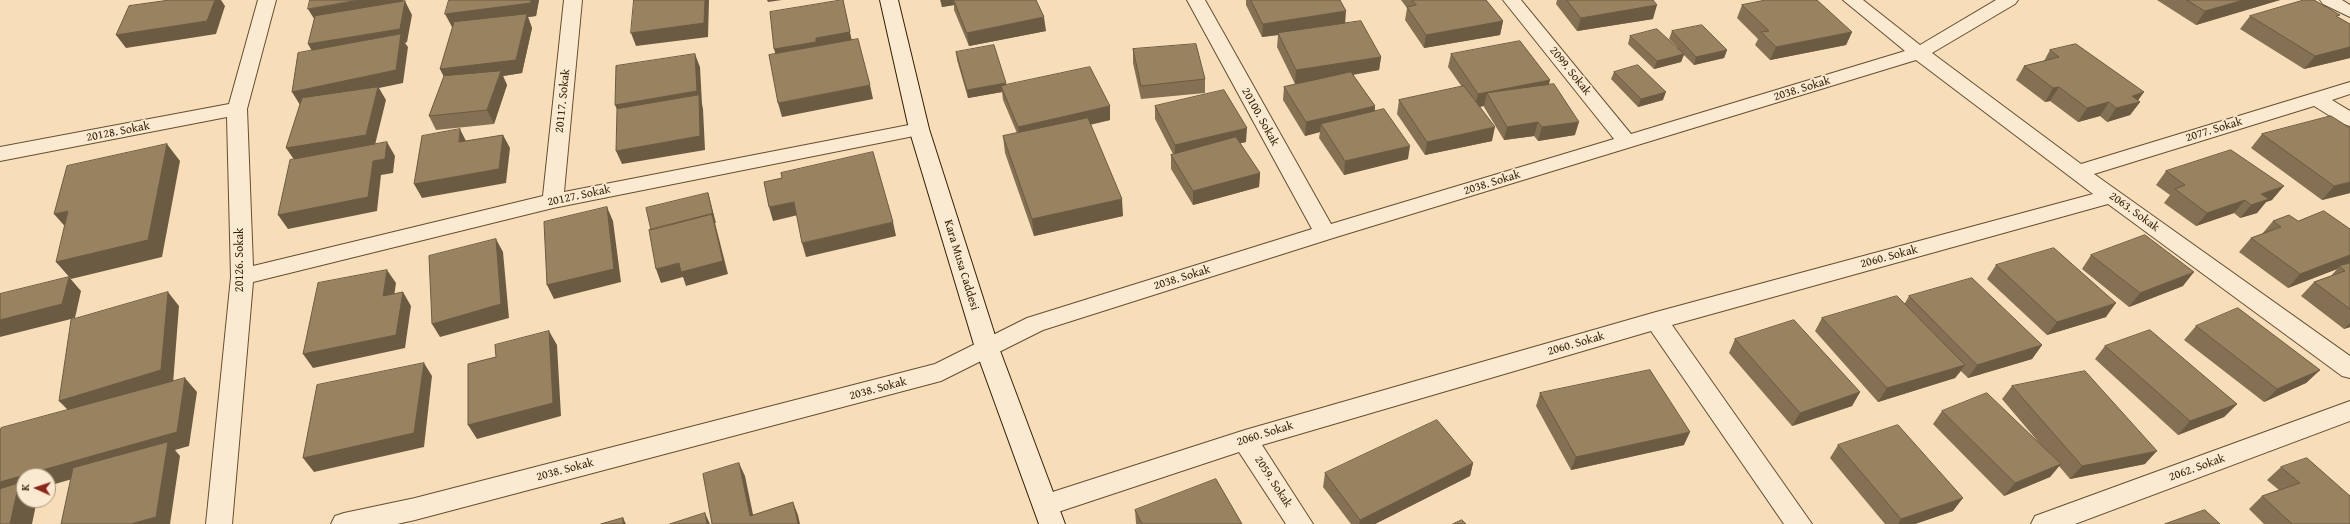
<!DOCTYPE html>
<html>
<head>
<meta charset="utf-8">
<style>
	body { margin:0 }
	#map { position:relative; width:2350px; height:524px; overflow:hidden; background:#f7deb9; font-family:"Gentium Book Plus",serif }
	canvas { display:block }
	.north { position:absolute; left:16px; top:468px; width:40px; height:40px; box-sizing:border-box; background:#faead2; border:1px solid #ab987e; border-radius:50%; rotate:273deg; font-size:11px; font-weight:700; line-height:16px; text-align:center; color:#341e00 }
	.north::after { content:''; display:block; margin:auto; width:14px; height:18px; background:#8f2418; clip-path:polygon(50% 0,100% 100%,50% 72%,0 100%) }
</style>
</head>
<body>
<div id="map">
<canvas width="2350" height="524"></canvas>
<div class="north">K</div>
</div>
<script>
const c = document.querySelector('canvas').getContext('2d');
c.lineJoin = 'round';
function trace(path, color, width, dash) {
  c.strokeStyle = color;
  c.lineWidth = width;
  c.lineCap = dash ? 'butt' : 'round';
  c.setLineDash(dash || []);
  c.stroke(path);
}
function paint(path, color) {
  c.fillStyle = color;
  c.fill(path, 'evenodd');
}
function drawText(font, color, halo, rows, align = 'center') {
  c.font = font + ' "Gentium Book Plus",serif';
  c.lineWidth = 3.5;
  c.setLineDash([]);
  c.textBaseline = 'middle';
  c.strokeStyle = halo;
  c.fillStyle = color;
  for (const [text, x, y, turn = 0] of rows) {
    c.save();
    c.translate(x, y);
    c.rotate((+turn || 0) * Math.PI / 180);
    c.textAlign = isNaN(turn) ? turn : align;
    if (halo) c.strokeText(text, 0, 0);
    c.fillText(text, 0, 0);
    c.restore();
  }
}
const street = new Path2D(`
	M258 0H276L247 109 253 266 543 196 564 0H582L564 192 919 123 926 124 929 129 926 134 919 135 553 208 253 282 232 524H206L231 277 227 117 0 161V147L229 104Z
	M1187 0H1205L1331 224 1614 139 1503 0H1521L1631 134 1905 51 1843 0H1863L1920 45 1996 0H2018L2015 4 1932 53 2081 164 2350 82V94L2332 100 2350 111V126L2343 124 2314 106 2094 174 2350 356V378L2342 376 2108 204 1672 325 1812 524H1784L1651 331 1262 445 1313 524H1286L1239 452 1046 516 1037 513 1033 505 1037 497 1245 430 1656 312 2093 194 1916 60 1333 238 1043 330 941 381 415 520 397 524H331L335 516 344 513 415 498 935 364 1027 318 1312 229Z
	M2320 0H2342L2350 5V17L2323 4Z
	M2350 401V421L2075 524H2031L2035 516Z`);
const secondary = new Path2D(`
	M880 0H898L929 129 999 348 1065 524H1039L975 348 909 129Z`);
trace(street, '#654e2e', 2);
trace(secondary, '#341e00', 2);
paint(street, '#faead2');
paint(secondary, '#faead2');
paint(new Path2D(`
	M449 0H539L536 16 528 17 532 28 522 73 503 76 507 85 494 124 436 130 429 116 444 76 440 69 453 27H452Z
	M940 0H1036L1046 31 969 46 954 10V5L942 7Z
	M1246 0H1340L1345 23 1381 57 1379 70 1353 75 1375 106V111L1408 159 1344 175 1319 138 1320 132 1305 136 1283 100 1284 87 1306 82 1295 84 1277 47 1278 35 1262 37 1246 5Z
	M1401 0H1486L1503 21 1500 35 1424 48 1405 20 1407 8Z
	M1557 0H1653V19L1577 31 1556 4Z
	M2157 0H2280L2196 25Z
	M1742 5 1852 32 1846 45 1770 60 1755 45 1758 39 1737 18Z
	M2250 16 2350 24V58L2304 69 2240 29Z
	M1672 31 1727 50 1724 58 1694 65 1684 55 1681 62 1654 69 1628 44 1630 36 1678 48 1669 39Z
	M1133 49 1205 79V93L1141 99 1133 63Z
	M2050 50 2140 102 2130 115 2107 122 2100 116 2078 122 2050 101 2045 102 2016 80 2024 66 2044 61Z
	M956 52 1006 83V85L1110 106V120L1090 125 1123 216 1034 236 1005 153 1003 136 1017 133 1003 100 1002 92 968 98 957 60Z
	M1451 54 1549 84 1575 135 1538 141 1534 136 1504 140 1484 107V106L1480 107 1492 141 1425 155 1397 114 1399 100 1462 87 1448 67Z
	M1614 72 1663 100 1638 107 1611 79Z
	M1155 106 1246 142 1240 143 1260 173 1259 187 1193 205 1171 169V155L1173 154 1155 119Z
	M2262 134 2350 193 2322 200 2251 148Z
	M2166 171 2272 200 2266 202 2257 213 2240 218 2234 213 2196 226 2164 203 2170 195 2156 185Z
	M2273 221H2298L2350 229V327L2344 329 2301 296 2314 282 2331 276 2337 269 2288 288 2239 252 2251 238 2262 234Z
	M2091 255 2183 286 2129 307 2082 269Z
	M1996 265 2106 317 2047 335 1987 279Z
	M1909 296 2042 345 2032 359 1968 378 1961 371 1955 378 1878 402 1815 331 1822 318 1905 303Z
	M2196 326 2320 370 2306 383 2264 402 2184 340Z
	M1735 339 1860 392 1852 406 1792 426 1729 353Z
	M2105 346 2237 404 2224 417 2178 435 2095 359Z
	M2012 386 2145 464 2070 479 2059 466 2050 477 2004 496 1933 424 1942 411 2041 445 2002 399Z
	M1540 393 1684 445 1571 470 1536 406Z
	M1838 445 1953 511 1915 524H1885L1830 458Z
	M1473 463 1470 476 1375 524H1351L1323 487 1325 473Z
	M2281 467 2350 524H2264L2249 509 2262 496 2279 490 2267 480Z
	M1135 510 1242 524H1136V523Z`), '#847053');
paint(new Path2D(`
	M215 0H221L225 6 216 34 126 48 116 35Z
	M359 0H403V7L316 22 308 9Z
	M531 0H539L536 16 528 17 532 28 522 73 503 76 507 85 494 124 487 110 447 83 440 69 526 18 452 27 445 14Z
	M705 0H709L708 37 636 46 631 33Z
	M767 0H782L768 2Z
	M843 0 853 46 778 63 774 49 816 38Z
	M941 0H953L954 5 942 7Z
	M2244 0H2280L2196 25 2205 11Z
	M405 1 412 15 407 42 405 43 408 47 403 83 379 88 386 100 374 149 295 161 286 148 300 105 292 92 316 58 308 44Z
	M1657 5 1653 19 1577 31 1581 18Z
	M1346 11 1345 25 1278 33V35L1262 37 1263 24Z
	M1044 17 1046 31 969 46 967 33Z
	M1503 21 1500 35 1424 48 1426 35Z
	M1852 32 1846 45 1770 60 1776 47Z
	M2350 47V58L2304 69 2315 56Z
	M1727 50 1724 58 1694 65 1696 57Z
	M695 54 700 67 702 104 703 109 705 150 622 164 616 151 621 119 615 105Z
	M1684 54 1681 62 1654 69 1657 61Z
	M1381 57 1379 70 1295 84 1296 70Z
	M1550 80 1547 94 1487 93 1484 106 1475 107 1478 94Z
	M1006 83 1007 91 1001 86 1002 92 968 98 967 90Z
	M870 85 873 99 782 117 778 103Z
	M2059 87 2050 101 2045 102 2053 88Z
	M1666 92 1663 100 1638 107 1641 99Z
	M2144 92 2137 102H2140L2130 115 2107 122 2116 108 2132 96Z
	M2109 102 2100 116 2078 122 2087 108Z
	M1110 106V120L1020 140 1018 127Z
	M1375 106 1373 120 1321 124 1320 132 1305 136 1306 122Z
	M1538 122 1534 136 1504 140 1507 127Z
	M1579 122 1575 135 1538 141 1542 127Z
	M1495 127 1492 141 1425 155 1427 142Z
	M1247 128 1246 142 1175 159V145Z
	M460 129 467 143 459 142Z
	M503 135 510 148 506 183 422 198 414 184Z
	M387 142 395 156 393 173 381 175 377 211 288 229 278 215 373 161Z
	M167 144 180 161 162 257 71 279 56 262Z
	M1410 146 1408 159 1344 175 1345 161Z
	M1260 173 1259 187 1193 205V191Z
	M2350 182V193L2322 200 2334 186Z
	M2284 186 2272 200 2266 202 2257 213 2240 218 2251 205 2261 194Z
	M708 193 710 200 716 223H715L728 274 686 286 683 277 661 283 656 269 679 263 723 261 655 239Z
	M1122 199 1123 216 1034 236 1032 219Z
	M2245 200 2234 213 2196 226 2207 213Z
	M794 202 798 215 773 221 769 207Z
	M607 207 613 221 621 282 554 299 547 285Z
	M68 211 69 231 54 214Z
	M893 222 896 236 806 257 802 243Z
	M496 239 503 252 509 318 440 337 432 324Z
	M2350 255V264L2339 266 2337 269 2288 288 2300 274Z
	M387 270 396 283 392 310 383 296Z
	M2194 272 2183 286 2129 307 2140 293Z
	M69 277 81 291 75 318 0 337V320Z
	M168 292 179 306 173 384 72 414 59 401Z
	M403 292 411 306 405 348 313 368 303 354Z
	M2116 303 2106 317 2047 335 2057 322Z
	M2350 323V327L2344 329Z
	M549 331 557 345 561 416 477 439 468 425Z
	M2042 345 2032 359 1968 378 1977 365Z
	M424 363 432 376 424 447 314 472 303 458Z
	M1965 365 1955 378 1878 402 1887 388Z
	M2320 370 2306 383 2264 402 2277 389Z
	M185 378 197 392 189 446 175 450 180 456 170 524H131L166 452 48 486V476H24V500H37L32 524H10L0 498V482Z
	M1860 392 1852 406 1792 426 1800 413Z
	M2237 404 2224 417 2178 435 2190 421Z
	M1690 432 1684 445 1571 470 1576 457Z
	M2157 451 2145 464 2070 479 2082 466Z
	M739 463 745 476 755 524 750 516Z
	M1473 463 1470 476 1375 524H1359L1360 520Z
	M2061 464 2050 477 2004 496 2015 483Z
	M1963 498 1953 511 1915 524H1898L1901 519Z
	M793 502 798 515 800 524H798Z
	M705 513 710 524H707Z
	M623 518 626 524H623Z`), '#6b5b43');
const building = new Path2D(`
	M170 0H215L207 21 116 35 129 6Z
	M310 0H359L308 9Z
	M449 0H531V3L445 14Z
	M634 0H705L704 23 631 33Z
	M843 0 850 32 816 38V42L774 49 770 12Z
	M954 0H1036L1044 17 967 33Z
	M1251 0H1340L1346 11 1263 24Z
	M1412 0H1486L1503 21 1426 35 1407 7 1416 5Z
	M1567 0H1653L1657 5 1581 18Z
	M1766 0H1817L1852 32 1776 47 1761 32 1769 31 1742 5Z
	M2187 0H2244L2205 11Z
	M2304 0H2314L2340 15 2336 16 2350 24V47L2315 56 2250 16Z
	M405 1 400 29 308 44 315 16Z
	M527 14 516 60 440 69 454 22Z
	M1361 21 1381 57 1296 70 1278 33Z
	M1702 25 1727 50 1696 57 1672 31Z
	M1657 29 1684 54 1657 61 1630 36Z
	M401 34 396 70 292 92 298 53Z
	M858 39 870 85 778 103 769 55Z
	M1520 41 1550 80 1478 94 1451 54Z
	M1196 44 1205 79 1141 86 1133 49Z
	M2076 44 2144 92 2132 96 2140 102 2116 108 2109 102 2087 108 2059 87 2053 88 2024 66 2059 57 2050 50Z
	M994 45 1006 83 967 90 956 52Z
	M695 54 697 91 615 105 616 66Z
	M1638 65 1666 92 1641 99 1614 72Z
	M1090 67 1110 106 1018 127 1001 86Z
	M501 71 487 110 429 116 444 76Z
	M1351 72 1375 106 1306 122 1284 87Z
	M1554 84 1579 122 1542 127 1538 122 1507 127 1487 93Z
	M1464 86 1495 127 1427 142 1399 100Z
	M378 87 366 135 286 148 302 98Z
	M1224 90 1247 128 1175 145 1155 106Z
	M699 95 700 136 616 151 617 109Z
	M1384 109 1410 146 1345 161 1321 124Z
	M2331 116 2350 128V182L2334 186 2262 134Z
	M1088 118 1122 199 1032 219 1003 136Z
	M460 129 459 142 503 135 499 169 414 184 422 136Z
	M1236 137 1260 173 1193 191 1171 155Z
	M387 142 385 159 373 161 368 197 278 215 290 160Z
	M167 144 148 240 56 262 68 211 54 214 67 166Z
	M2231 150 2284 186 2261 194 2269 199 2251 205 2245 200 2207 213 2175 189 2185 185 2166 171Z
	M873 152 893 222 802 243 794 202 769 207 764 182 782 178 781 173Z
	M708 193 713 215 712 216V214L651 230 646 208Z
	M607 207 614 269 547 285 544 222Z
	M2324 211 2350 229V255L2300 274 2251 238 2281 227 2273 221 2289 215 2298 221Z
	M712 214 723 261 681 272 679 263 656 269 649 230Z
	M2145 235 2194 272 2140 293 2091 255Z
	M496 239 501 304 432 324 429 256Z
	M2054 248 2116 303 2057 322 1996 265Z
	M2350 263V309L2314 282 2345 271 2339 266Z
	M387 270 383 296 403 292 396 335 303 354 318 283Z
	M69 277 62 304 0 320V294Z
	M1972 278 2042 345 1977 365 1909 296Z
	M168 292 161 370 59 401 71 320Z
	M1897 296 1965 365 1887 388 1822 318Z
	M2238 308 2320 370 2277 389 2196 326Z
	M1794 320 1860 392 1800 413 1735 339Z
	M2150 330 2237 404 2190 421 2105 346Z
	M549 331 553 403 468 425V364L496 357 495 345Z
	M424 363 414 433 303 458 317 385Z
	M1650 370 1690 432 1576 457 1540 393Z
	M2085 371 2157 451 2082 466 2012 386Z
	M185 378 177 432 0 482V432L1 428Z
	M1987 393 2061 464 2015 483 1942 411Z
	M1437 420 1473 463 1360 520 1325 473Z
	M1898 425 1963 498 1901 519 1838 445Z
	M168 442 156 517 131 524H61L73 468Z
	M2307 458 2350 496V524H2292L2262 496 2300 483 2281 467Z
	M739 463 750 516 793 502 798 524H712L703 474Z
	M1216 479 1242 524H1142L1135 510Z
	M19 483 10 524H0V489Z
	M2205 510 2220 524H2165Z
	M705 513 707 524H670Z
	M623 518V524H601Z
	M1462 520 1466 524H1453Z`);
paint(building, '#998260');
trace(building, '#6b5b43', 1);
drawText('12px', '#341e00', '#faead2', [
	["2099. Sokak",1570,71,51],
	["2038. Sokak",1802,89,-17],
	["20117. Sokak",563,101,-84],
	["20100. Sokak",1260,117,61],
	["2077. Sokak",2214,130,-17],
	["20128. Sokak",118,132,-11],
	["2038. Sokak",1492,183,-17],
	["20127. Sokak",579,196,-12],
	["2063. Sokak",2134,212,36],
	["2060. Sokak",1889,257,-15],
	["20126. Sokak",240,260,-90],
	["Kara Musa Caddesi",961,265,73],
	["2038. Sokak",1182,278,-17],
	["2060. Sokak",1576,344,-16],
	["2038. Sokak",878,389,-15],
	["2060. Sokak",1265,434,-17],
	["2062. Sokak",2197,468,-20],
	["2038. Sokak",565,470,-15],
	["2059. Sokak",1273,482,57]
]);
</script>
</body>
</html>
